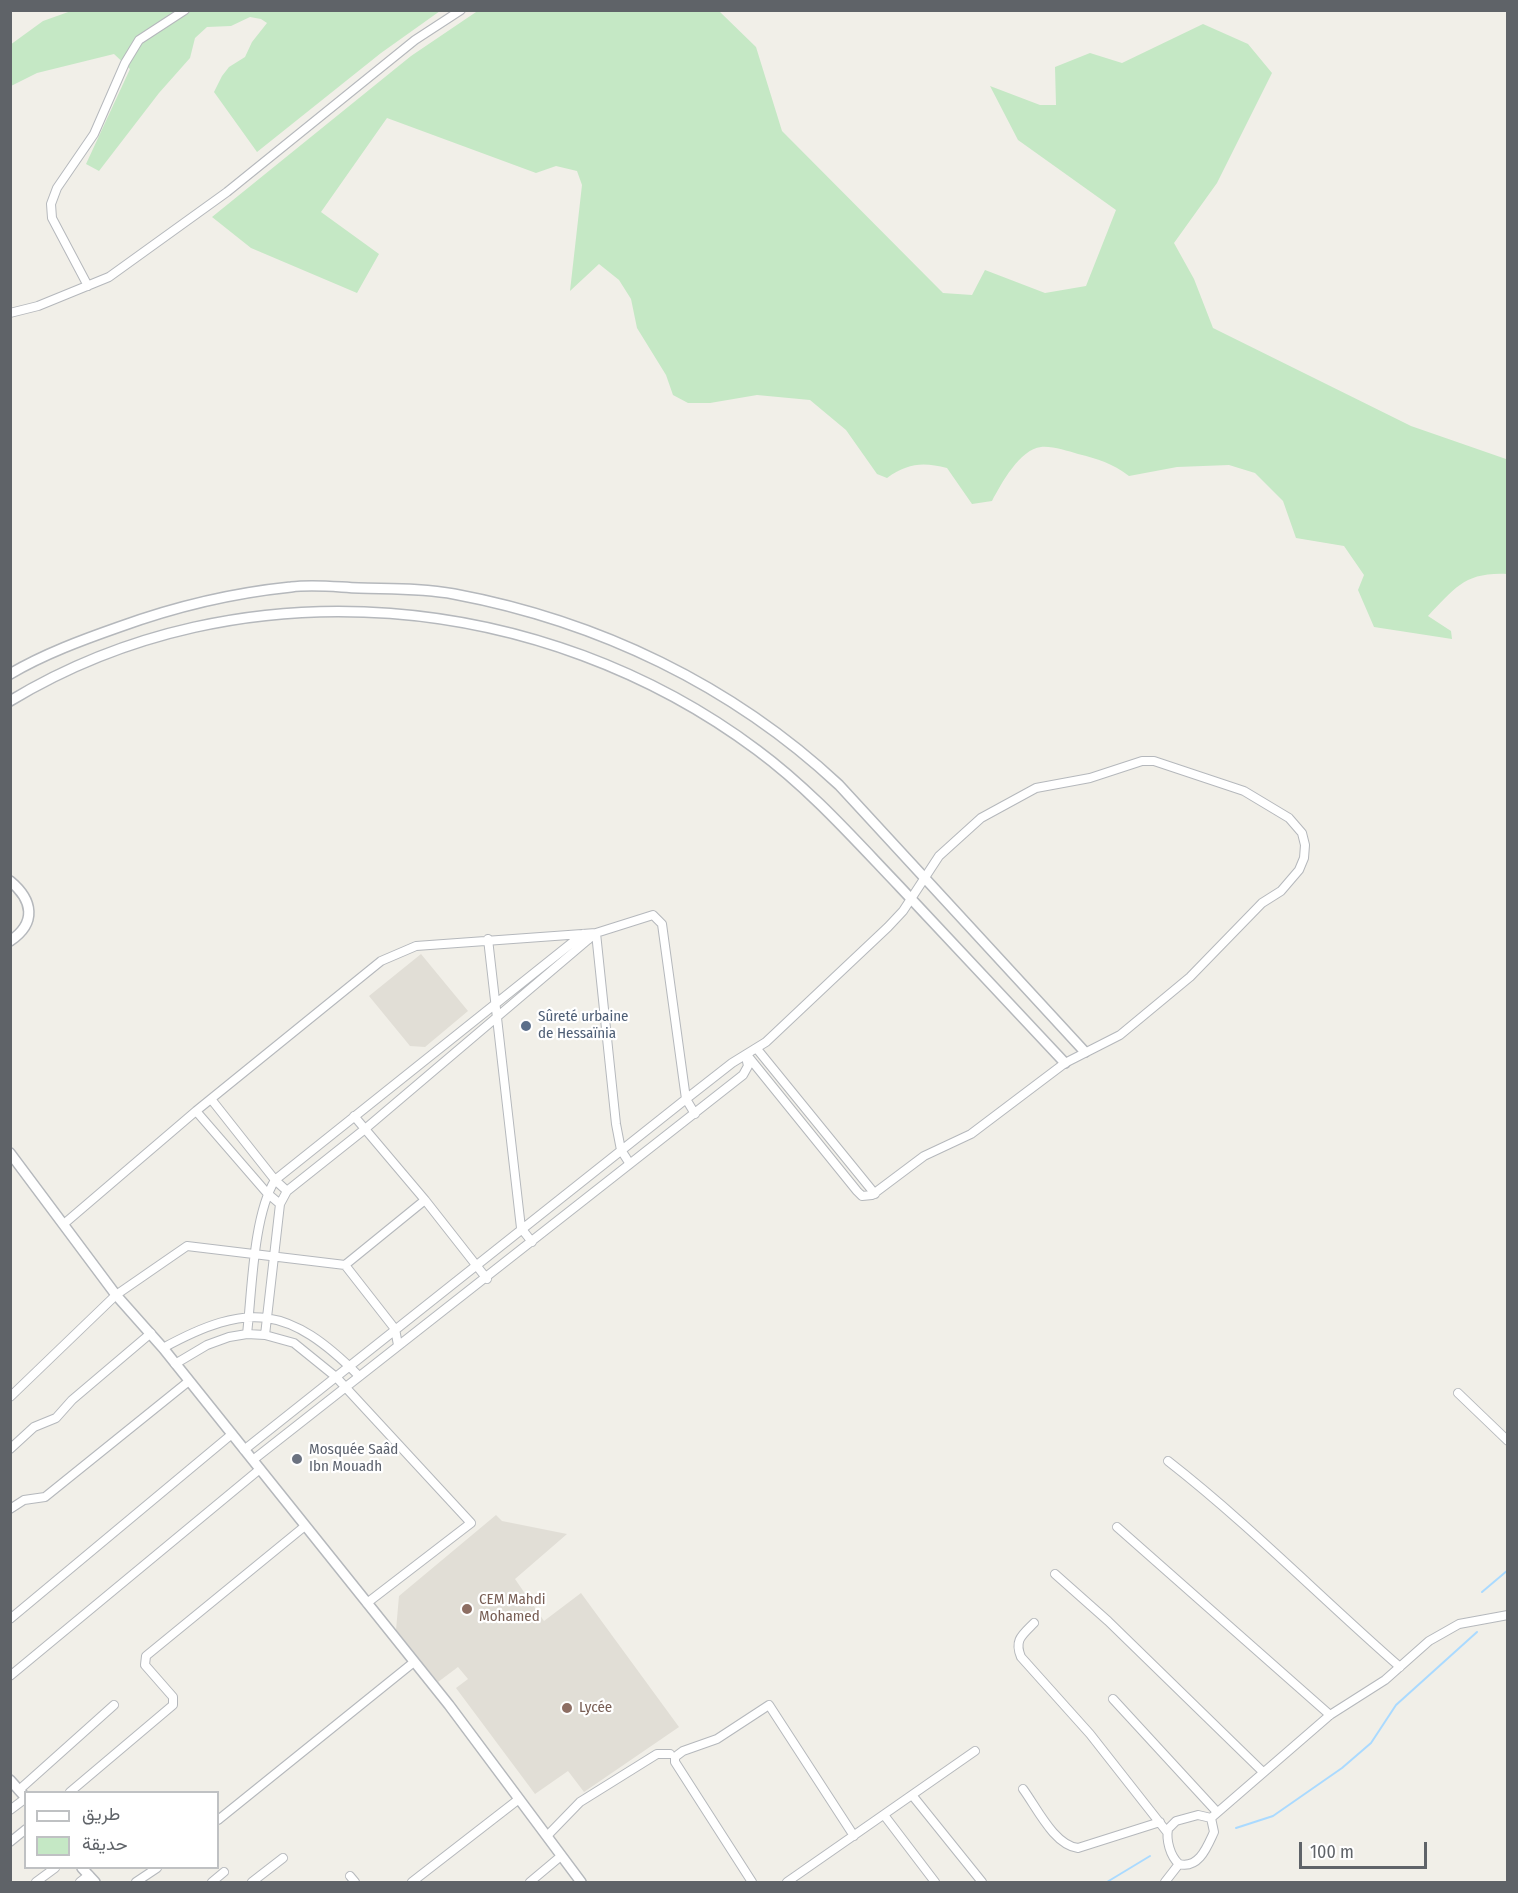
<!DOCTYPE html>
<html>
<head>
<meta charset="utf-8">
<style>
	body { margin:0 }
	#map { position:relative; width:1518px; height:1893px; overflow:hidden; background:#f1efe8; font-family:"Fira Sans Condensed",Vazirmatn,sans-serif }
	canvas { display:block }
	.frame { position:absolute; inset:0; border:12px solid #5f6368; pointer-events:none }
	.legend { position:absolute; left:24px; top:1791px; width:195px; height:78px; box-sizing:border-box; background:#fff; border:2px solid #bfc1c3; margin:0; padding:8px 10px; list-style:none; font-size:18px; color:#5f6368 }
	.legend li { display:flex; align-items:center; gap:12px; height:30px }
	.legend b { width:30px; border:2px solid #bfc1c3 }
	.scale { position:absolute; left:1299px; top:1842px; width:128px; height:27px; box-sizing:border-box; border:3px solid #5f6368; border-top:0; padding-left:8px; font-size:18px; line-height:21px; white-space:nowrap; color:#5f6368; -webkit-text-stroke:4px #fff; paint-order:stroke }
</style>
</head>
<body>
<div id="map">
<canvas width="1518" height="1893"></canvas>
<div class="frame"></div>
<ul class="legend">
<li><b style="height:8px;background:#fff"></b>طريق</li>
<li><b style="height:16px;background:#c5e8c5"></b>حديقة</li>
</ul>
<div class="scale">100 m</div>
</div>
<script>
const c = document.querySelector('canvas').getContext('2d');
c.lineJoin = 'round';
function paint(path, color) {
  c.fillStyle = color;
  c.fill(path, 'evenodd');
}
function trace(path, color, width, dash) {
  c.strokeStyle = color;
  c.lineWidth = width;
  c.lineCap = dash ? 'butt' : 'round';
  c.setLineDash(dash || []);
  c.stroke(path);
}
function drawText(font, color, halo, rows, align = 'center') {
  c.font = font + ' "Fira Sans Condensed",sans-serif';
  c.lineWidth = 4.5;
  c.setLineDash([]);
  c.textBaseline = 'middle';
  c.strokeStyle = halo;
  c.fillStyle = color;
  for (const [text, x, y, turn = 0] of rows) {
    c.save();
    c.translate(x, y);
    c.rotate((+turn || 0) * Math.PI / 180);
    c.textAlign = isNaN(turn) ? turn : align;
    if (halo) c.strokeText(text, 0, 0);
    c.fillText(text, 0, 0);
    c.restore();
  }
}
paint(new Path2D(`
	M421 954 468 1011 425 1047 410 1046 369 996Z
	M496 1515 502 1521 567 1534 515 1579 544 1621 581 1593 679 1727 584 1792 568 1771 535 1794 456 1688 468 1679 458 1667 438 1682 396 1630 399 1596Z`), '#e1ded6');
paint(new Path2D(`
	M479 10 719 11 756 47 782 131 943 293 972 295 985 270 1045 293 1086 286 1116 210 1018 140 990 86 1040 105H1056L1055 67 1090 53 1122 63 1203 24 1248 44 1272 73 1217 183 1174 243 1194 279 1213 328 1411 426 1506 459 1507 574C1465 572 1455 588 1428 616L1451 631 1452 639 1374 627 1358 590 1364 575 1344 546 1296 538 1283 501 1255 473 1229 465 1177 467 1129 476C1112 463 1098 459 1078 454 1067 451 1053 446 1041 447 1020 449 1001 484 992 501L972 504 947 468C923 462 908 463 887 478L877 474 846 430 810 400 757 395 710 403H688L673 395 666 375 637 328 631 299 619 280 599 264 570 291 582 185 577 171 556 166 536 173 387 118 321 212 379 254 357 293 251 248 212 217 411 56Z
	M71 11H440L381 53 257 152 214 92 222 76 229 67 245 57 252 42 267 23 261 19 250 17 231 26 207 27 195 38 190 58 159 93 99 171 86 164 130 69 114 54 37 73 11 86 10 45 43 21Z`), '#c5e8c5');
trace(new Path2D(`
	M1482 1592 1508 1570
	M1236 1828 1273 1816 1342 1768 1371 1743 1396 1705 1477 1632
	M1107 1882 1150 1856`), '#aadaff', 2);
const minor = new Path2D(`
	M88 286 52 218 51 204 57 188 94 134 125 63 139 40 185 10
	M10 313 38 306 109 277 227 192 415 40 461 10
	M596 933 616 1124 621 1150 630 1164
	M488 939 521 1228 532 1242
	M757 1049 875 1194
	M211 1099 275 1180 287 1191
	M196 1111 267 1193 280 1204
	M354 1116 425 1200 487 1279
	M65 1223 196 1111 381 961 416 946 596 933 653 915 662 924 686 1099 695 1114
	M345 1265 425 1200
	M247 1334C252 1291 253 1216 275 1180L583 934 588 940
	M265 1335 280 1204 287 1191 365 1129 590 938
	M163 1348C249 1301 289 1306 359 1376
	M175 1364 207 1345 229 1337 247 1334 265 1335 294 1343 336 1377 471 1523 367 1603
	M1458 1393 1508 1441
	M10 1397 116 1295 187 1246 345 1265 395 1329 398 1345
	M10 1449 34 1427 56 1418 72 1400 151 1333
	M244 1450 686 1099 732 1063 766 1042 888 927 903 911 939 856 981 818 1036 788 1090 778 1142 761H1154L1244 791 1289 818 1302 833 1305 845 1304 858 1299 870 1281 891 1262 903 1190 977 1120 1035 1065 1063 971 1134 924 1156 872 1195 862 1196 857 1191 747 1055
	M253 1460 743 1075 748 1066 746 1057
	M1168 1461C1250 1525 1322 1599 1400 1667
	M10 1509 24 1500 45 1497 189 1381
	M1117 1527 1330 1715
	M1055 1574 1108 1621 1263 1772
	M10 1619 232 1434
	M1034 1623C1022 1635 1014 1640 1021 1657L1090 1734 1167 1832
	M10 1676 260 1469
	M1113 1699 1217 1812
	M1023 1789C1037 1808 1054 1845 1078 1848L1160 1822
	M19 1790 114 1705
	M70 1792 173 1705V1697L145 1665 146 1656 305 1526
	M912 1795 982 1882
	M10 1810 26 1798
	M884 1815 935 1882
	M1198 1815 1211 1818 1214 1832C1207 1847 1199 1869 1179 1864 1170 1856 1166 1840 1168 1829L1176 1821Z
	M1211 1818 1330 1715 1385 1680 1429 1641 1459 1624 1508 1615
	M218 1820 414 1662
	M547 1836 580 1802 657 1754H670
	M10 1842 26 1829
	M350 1876 355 1882
	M36 1882 55 1868
	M80 1882 89 1875
	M136 1882 157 1868
	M212 1882 224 1872
	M252 1882 283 1858
	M412 1882 519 1799
	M530 1882 561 1856
	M752 1882 675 1762V1757L683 1751 717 1739 769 1705 854 1836
	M787 1882 975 1751
	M1165 1882 1179 1864`);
const tertiary = new Path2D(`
	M10 674C44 654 82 640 119 627 174 607 232 593 291 587 313 584 336 587 359 588 390 589 423 588 454 594 598 621 732 685 839 785L1085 1052
	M10 701C241 561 544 591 757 750 811 790 854 839 900 887 955 946 1010 1004 1065 1063
	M10 881C33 900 37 923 10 941
	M10 1153 116 1295 163 1348 449 1705 581 1882
	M10 1780 26 1798
	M82 1868 95 1882`);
trace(minor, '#b5b8bc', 10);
trace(tertiary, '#b5b8bc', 12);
trace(minor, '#fff', 8);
trace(tertiary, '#fff', 9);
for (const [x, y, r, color] of [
	[526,1026,6,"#5c6f8a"],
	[297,1459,6,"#6b7280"],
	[467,1609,6,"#8d6e63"],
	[567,1708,6,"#8d6e63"]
]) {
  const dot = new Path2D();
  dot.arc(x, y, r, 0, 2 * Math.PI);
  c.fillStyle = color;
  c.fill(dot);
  trace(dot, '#fff', 2);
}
drawText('15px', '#4e5e75', '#fff', [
	["Sûreté urbaine",538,1017],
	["de Hessaïnia",538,1034]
], 'left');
drawText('15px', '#5b616d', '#fff', [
	["Mosquée Saâd",309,1450],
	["Ibn Mouadh",309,1467]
], 'left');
drawText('15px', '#785e54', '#fff', [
	["CEM Mahdi",479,1600],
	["Mohamed",479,1617],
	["Lycée",579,1708]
], 'left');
</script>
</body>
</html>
